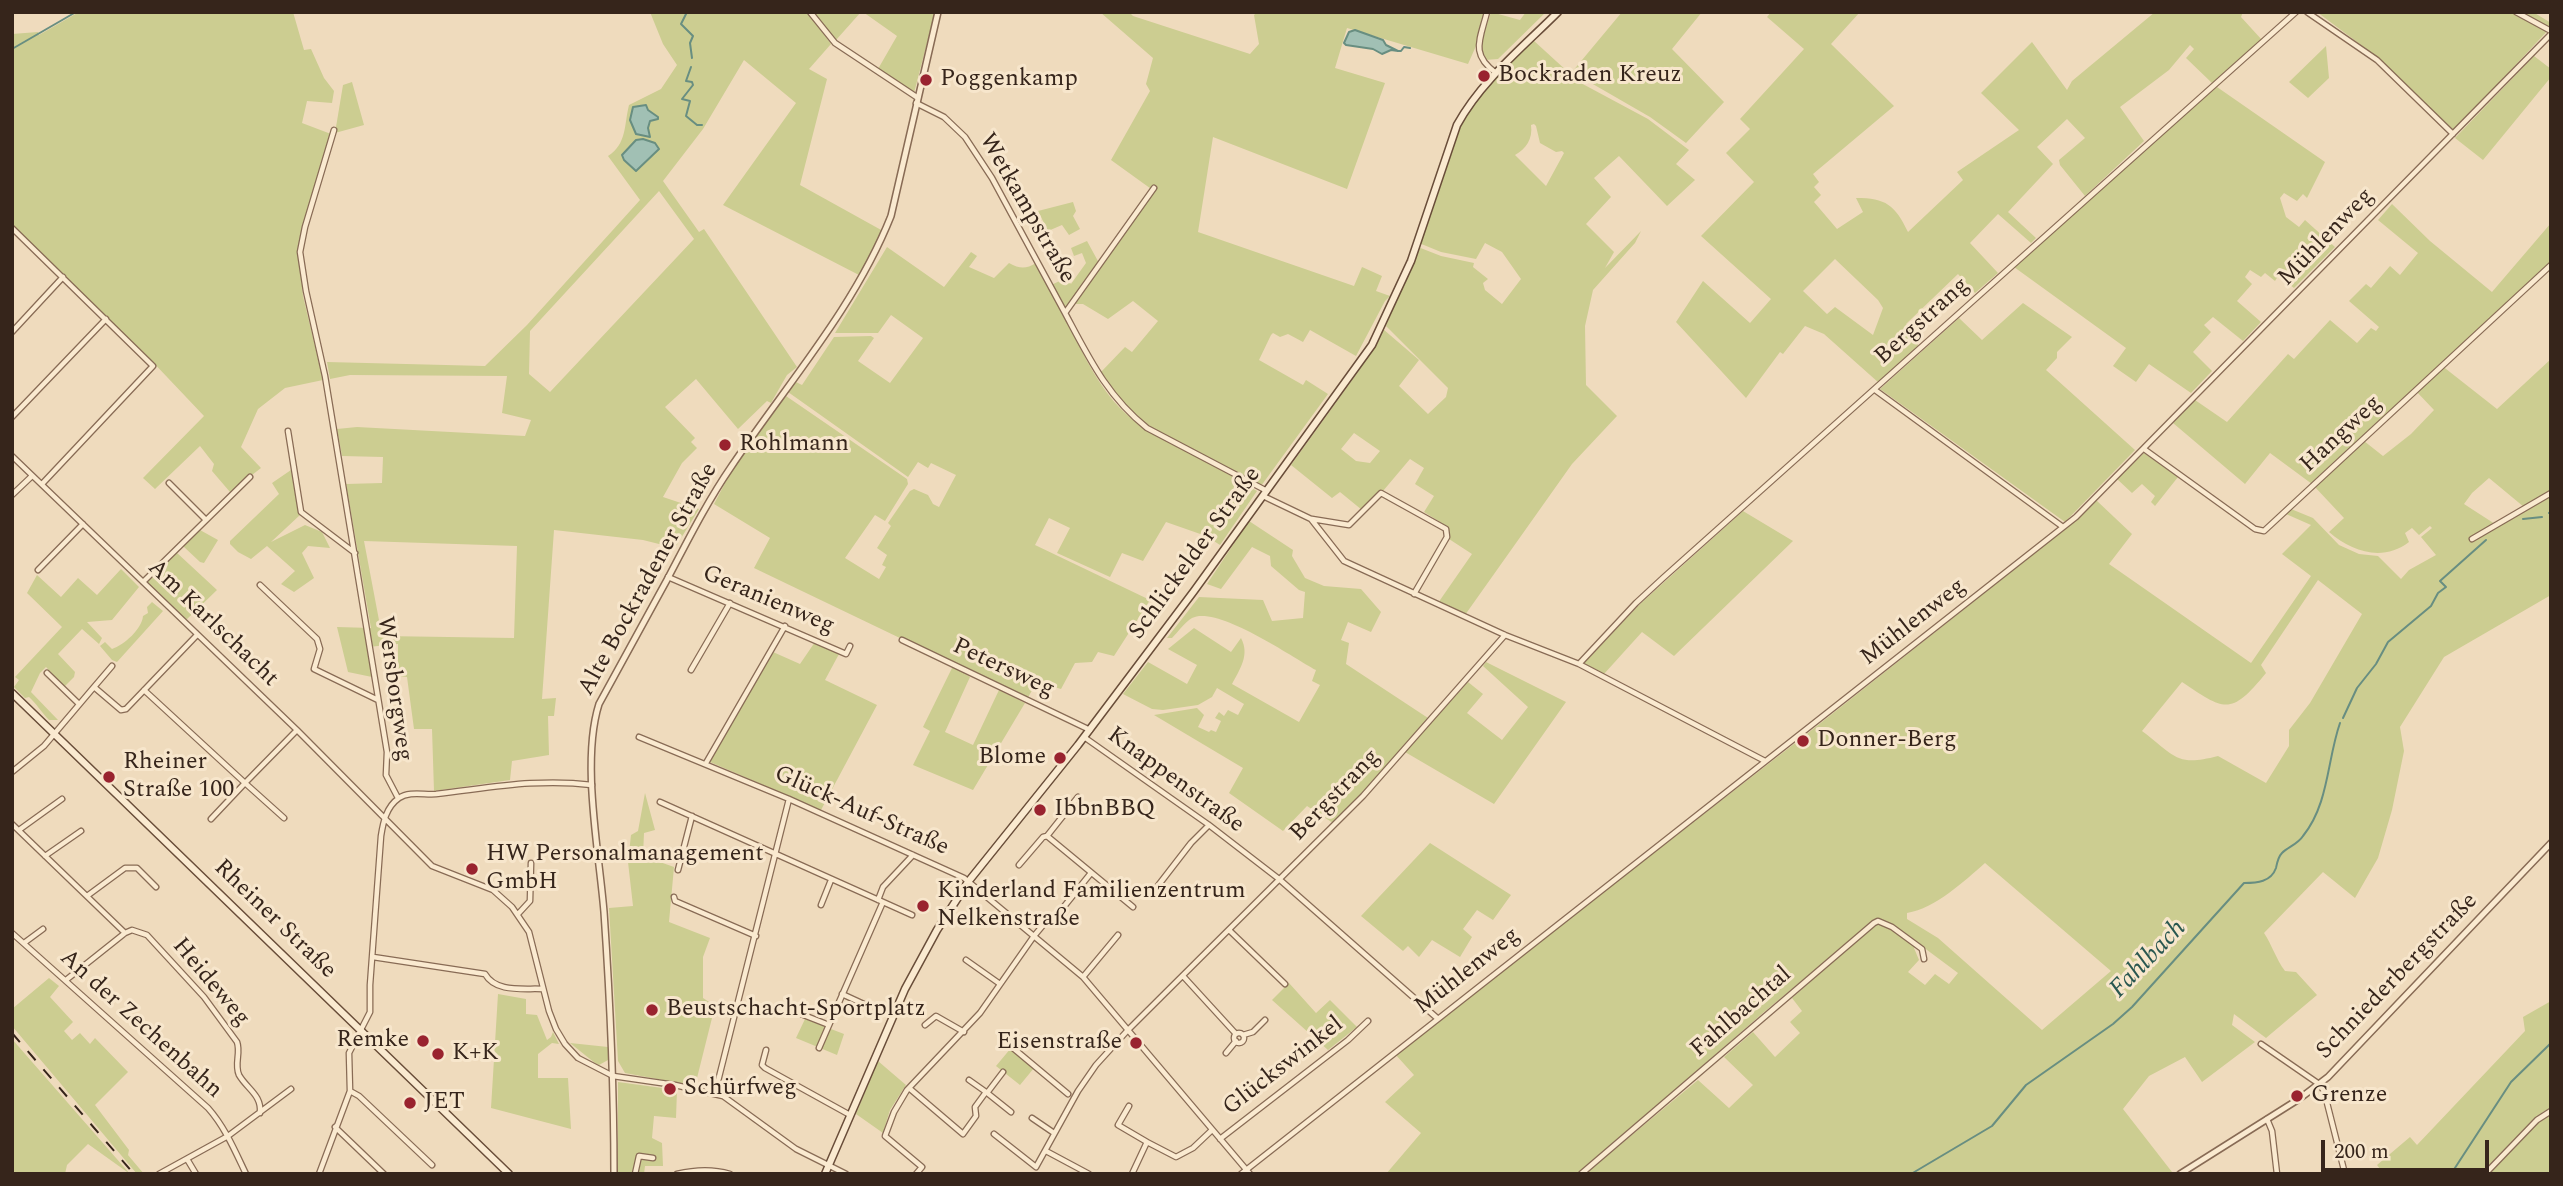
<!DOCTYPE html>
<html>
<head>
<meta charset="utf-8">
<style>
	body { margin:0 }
	#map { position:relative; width:2563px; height:1186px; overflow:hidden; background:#efdbbd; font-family:Spectral,serif }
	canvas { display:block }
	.frame { position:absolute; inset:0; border:14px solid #36251b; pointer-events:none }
	.scale { position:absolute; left:2321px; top:1140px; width:168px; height:32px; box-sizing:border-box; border:4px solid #36251b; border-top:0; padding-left:9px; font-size:21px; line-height:24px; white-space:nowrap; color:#36251b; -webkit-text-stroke:5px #f7e6cc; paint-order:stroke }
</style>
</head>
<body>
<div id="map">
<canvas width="2563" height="1186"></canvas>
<div class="frame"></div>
<div class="scale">200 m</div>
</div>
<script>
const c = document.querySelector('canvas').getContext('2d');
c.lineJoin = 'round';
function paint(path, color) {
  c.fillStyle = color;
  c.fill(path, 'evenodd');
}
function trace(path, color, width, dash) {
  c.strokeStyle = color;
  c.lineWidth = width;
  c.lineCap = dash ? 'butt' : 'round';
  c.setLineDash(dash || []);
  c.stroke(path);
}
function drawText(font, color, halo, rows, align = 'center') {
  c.font = font + ' Spectral,serif';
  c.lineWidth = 6;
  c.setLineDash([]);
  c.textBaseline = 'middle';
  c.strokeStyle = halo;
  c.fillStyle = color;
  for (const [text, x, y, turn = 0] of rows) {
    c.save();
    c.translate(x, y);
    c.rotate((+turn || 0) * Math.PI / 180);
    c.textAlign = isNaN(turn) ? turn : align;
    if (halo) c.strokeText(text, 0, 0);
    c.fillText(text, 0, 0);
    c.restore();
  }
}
paint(new Path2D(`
	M79 12H293L304 50 311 49 324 78 334 91 332 103 307 101 302 123 331 134 304 225 299 251 303 296 323 380 285 388 258 409 241 447 261 468 230 492 212 471 214 464 200 446 155 489 143 478 204 416 149 358 12 226V34L38 32 39 35Z
	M650 12H808L831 44 809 69 827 79 800 185 883 231 859 275 723 205 796 103 744 60 703 129 663 181 699 232 704 229 797 367 787 375 771 403 767 401 738 429 696 379 665 407 695 438 691 442 697 448 682 463 663 497 699 509 675 548 643 540 554 530 542 699 556 698 554 716H548L549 755 512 761 510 780 434 791 432 729H414L407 677 398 676V644L368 647 372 677 348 672 337 627 371 628 346 484 382 483 383 457 342 456 337 429 357 427 525 436 531 420 502 413 507 376 350 375 330 379 327 362 485 366 527 325 640 200 608 156C627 144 624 125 629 105L661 89 677 65 663 44ZM636 140 657 151 636 171 624 160ZM659 191 694 239 550 392 529 374 530 331ZM364 541 517 546 514 638 382 636Z
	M812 12H861L836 40 826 31Z
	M863 12H935L914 93 878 69 897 36Z
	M1100 12H1129L1133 16 1250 54 1259 44 1254 15 1257 12H1486L1476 46 1468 64 1347 28 1335 68 1385 83 1347 189 1213 137 1198 232 1354 286 1362 267 1382 276 1376 291 1390 296 1385 301 1356 356 1310 330 1303 342 1288 334 1280 337 1273 333 1271 335 1259 360 1303 385 1306 380 1328 394 1261 486 1149 427 1132 414 1116 397 1101 372 1125 347 1132 352 1158 321 1133 301 1108 319 1083 304H1075L1154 191 1111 160 1150 91 1146 84 1153 58Z
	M1491 12 1520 20 1526 12H1546L1498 59 1485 60 1480 46Z
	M1622 12H1702L1672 49 1724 102 1686 143 1650 117 1572 72Z
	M1771 12H1860L1831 44 1894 106 1813 174 1819 182 1814 187 1821 195 1814 202 1837 229 1863 212 1856 198C1886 198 1895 205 1908 232L1963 180 1957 172 2019 130 1981 93 2032 42 2067 90 2072 81 2155 12H2243L2241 17 2262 40 2212 83 2186 58 2194 49 2190 45 2169 70 2120 107 2144 141 2085 196 2060 165 2059 160 2085 138 2067 119 2037 147 2053 164 2008 212 2036 238 2031 243 1998 214 1970 243 1998 273 1975 293 1958 274 1906 324 1917 338 1918 346 1879 383 1824 334 1805 326 1783 354 1780 352 1746 398 1676 322 1703 281 1750 323 1771 299 1701 236 1754 182 1726 153 1750 129 1740 119 1804 49 1767 17ZM1835 259 1878 300 1883 308 1873 335 1835 307 1827 314 1803 291Z
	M2317 12H2533L2551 23V27L2453 132 2381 60Z
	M1533 40 1579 82 1648 119 1689 150 1676 164 1695 180 1667 206 1619 156 1594 178 1611 197 1586 224 1614 252 1605 268 1641 231 1635 243 1593 290 1585 326 1586 385 1617 416 1572 464 1465 615 1438 603 1472 554 1449 539 1448 527 1424 512 1434 496 1415 484 1424 468 1410 459 1383 491 1379 492 1362 510 1340 492 1332 498 1291 465 1358 372 1383 329 1419 360 1399 386 1428 414 1446 397 1448 388 1386 326 1418 247 1441 256 1474 263 1473 267 1488 279 1483 283 1485 290 1502 304 1521 279 1502 252 1485 243 1476 259 1441 252 1419 243 1459 126 1476 99ZM1534 124 1536 126 1540 143 1556 152 1562 151 1564 153 1546 186 1515 155C1526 149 1533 139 1531 125ZM1354 433 1380 451 1370 463 1356 461 1341 449Z
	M2326 46 2329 78 2308 98 2289 82Z
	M2534 56 2551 69V77L2483 160 2455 138Z
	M352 82 364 125 335 133 343 85Z
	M2217 87 2325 162 2307 198 2303 194 2297 201 2284 193 2280 198 2286 217 2299 227 2305 220 2335 247 2294 288 2278 276 2275 281 2265 273 2261 277 2250 270 2245 277 2252 284 2237 301 2261 322 2243 341 2213 317 2204 325 2211 332 2193 352 2212 371 2191 393 2149 364 2136 382 2113 366 2126 348 2014 267 2149 144Z
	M1073 202 1076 211 1073 216 1080 229 1069 235 1062 225 1048 231 1038 211Z
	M2392 204 2430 241 2492 292 2551 223V263L2441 365 2497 409 2551 359V492L2524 507 2489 478 2472 493 2464 504 2495 524 2551 494V595L2444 657 2400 727 2404 751 2392 810 2378 858 2355 898 2323 872 2264 933C2272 945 2276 959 2285 971L2296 972 2317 995 2266 1038 2234 1014 2232 1025 2255 1042 2202 1082 2185 1057 2149 1076 2123 1109 2172 1172 1585 1174 1698 1080 1729 1108 1753 1085 1724 1057 1753 1032 1775 1057 1800 1033 1790 1022 1802 1011 1792 998 1860 938 1857 935 1764 1012 1579 1174H1386L1421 1133 1385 1102 1414 1075 1395 1054 1803 737 2079 518 2096 500 2132 534 2109 564 2251 663 2311 576 2282 554 2311 525 2286 514 2291 509 2313 518 2339 545 2359 554 2378 556 2401 579 2409 570 2436 555 2421 537 2432 528 2430 526 2419 535 2412 528 2405 533 2409 542C2383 562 2352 552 2329 532L2344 518 2314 486 2364 441 2383 456 2411 434 2434 410 2415 390 2312 484 2270 453 2245 484 2173 423 2195 400 2227 422 2288 354 2294 359 2330 320 2357 343 2371 328 2376 331 2379 327 2349 301 2366 284 2371 288 2390 266 2400 275 2418 253 2378 220ZM2318 580 2362 614 2310 703 2289 730V746L2266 783 2218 756C2176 767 2175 756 2142 731L2182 682C2225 711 2231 716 2266 673L2261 665ZM1985 863 2111 971 2042 1030 1938 938 1907 919V913C1936 908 1963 882 1985 863ZM1919 944 1958 973 1949 984 1935 974 1925 985 1908 972 1919 960 1914 948Z
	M1087 241 1099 263 1068 307 1062 310C1078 343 1093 379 1119 407 1147 437 1206 460 1243 480L1242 483 1257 491 1220 545 1206 536 1166 522 1143 561 1122 553 1110 577 1057 553 1070 528 1049 518 1035 545 1150 600 1114 656 1098 652 1092 662 1075 663 1061 689 1037 682 1027 699 754 568 770 538 714 504 732 470 786 396 907 479 908 484 885 521 875 515 845 558 879 579 886 567 882 565 887 555 877 548 891 526 888 523 910 491 914 489 928 495 933 504 939 507 956 475 931 463 928 468 918 462 908 477 788 392 796 382 802 385 834 337 871 336 874 338 858 361 890 383 923 338 891 315 878 333H835L887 247 944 287 971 252 977 256 969 267 994 278 1009 263C1020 269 1026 269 1036 263L1049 286 1066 278 1071 284 1086 263 1082 253 1074 256 1071 248Z
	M2023 303 2072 337 2057 352V358L2046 370 2135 450 2065 522 1880 389 1959 318 1982 340Z
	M2144 453 2178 477 2155 506 2151 502 2155 496 2142 484 2132 493 2117 479Z
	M291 470 300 515 271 542 305 525 322 532 330 548 308 546 302 553 314 578 294 592 281 584 295 571 267 546 251 559 238 552 230 544V541L279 494 272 483Z
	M1743 511 1793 541 1674 656 1642 632 1604 674 1584 663 1640 604Z
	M1249 521 1293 550 1292 556 1305 578 1324 586 1361 589 1381 612 1371 632 1348 622 1341 640 1349 643 1346 664 1428 718 1362 795 1333 823 1307 806 1283 831 1229 793 1243 768 1154 715 1197 708 1204 715 1198 727 1209 732 1211 730 1216 732 1221 721 1215 718 1219 712 1224 716 1228 710 1238 715 1244 704 1217 688 1212 697 1198 705 1163 710 1152 709 1123 694 1148 662 1187 684 1197 665 1168 649 1194 628 1231 652 1241 638C1250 655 1240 669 1232 684L1299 722 1320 685 1312 681 1316 670C1292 657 1217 605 1192 618 1185 622 1178 632 1172 638H1167L1199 597 1263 600 1272 621 1303 618 1305 592 1299 590 1271 566 1270 556 1252 547 1221 589 1207 584Z
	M200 530 218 540 204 563 200 562 183 546Z
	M176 552 217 590 186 620 147 582Z
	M121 569 139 587 112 620 87 622 102 638 99 644 82 629 58 654 75 672 74 677 64 687 46 667 40 673 31 692 58 720H49C42 713 36 703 29 697L25 698 14 687 19 680 15 677 62 627 27 593 37 575 61 597 78 578 97 595Z
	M152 602 163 611 117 662 112 660 100 646 105 642 112 649C124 645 142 629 143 616L148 613 147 607Z
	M815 642 839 654 825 680 877 705 821 810 710 762 773 652 800 664Z
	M1486 662 1566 702 1494 804 1405 752 1468 682 1483 694 1467 713 1502 740 1528 707 1483 666Z
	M953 666 970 677 945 732 973 745 999 690 1025 703 973 790 913 765 930 731 923 727Z
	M645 793 655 830 644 833 643 856 674 867 669 922 710 938 703 957V998L715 1006 695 1086 625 1073 618 1061 609 908 633 906 628 862 631 835 638 831Z
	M1430 843 1511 895 1493 920 1477 910 1463 929 1472 937 1460 957 1432 940 1419 957 1408 946 1403 951 1361 916Z
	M49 978 59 986 50 997 73 1022 64 1031 72 1040 80 1033 90 1044 95 1038 128 1072 95 1105 129 1150 128 1155 144 1174H137L12 1026V1009Z
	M1289 983 1316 1013 1330 1000 1357 1027 1328 1050 1272 1000Z
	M498 994 526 999V1014L537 1015 547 1040 551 1037 553 1032 559 1044 552 1043 538 1054V1078H568L571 1129 491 1108Z
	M2551 1001V1108L2543 1112 2482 1174H2384L2377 1165 2410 1137 2417 1145 2525 1031 2523 1017Z
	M805 1019 844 1034 837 1055 796 1038Z
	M12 1039 130 1174 88 1144 67 1165 65 1174H12Z
	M570 1043 608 1047V1060L599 1065 595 1063Z
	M1011 1048 1034 1068 1020 1085 996 1066Z
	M878 1061 906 1085 890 1110 883 1133 856 1114Z
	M618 1082 677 1090 676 1118 654 1116 652 1138 662 1143 663 1166H645L644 1174H618Z
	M2551 1113V1174H2488L2533 1125Z`), '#cccd91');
const water = new Path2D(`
	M1355 30 1383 40 1386 45 1398 51 1391 50 1382 54 1373 49 1346 45 1344 43 1349 32Z
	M646 105 648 110 658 117V119L650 121 648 128 650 137 636 134 630 120 633 107Z
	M643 139 655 143 659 149 636 171 624 160 622 155 636 140Z`);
paint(water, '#a1c0b4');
trace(water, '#688e81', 2);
trace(new Path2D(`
	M687 12 681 24 693 36 690 43 692 58
	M12 49 76 12
	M1398 51H1401L1404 47 1410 48
	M691 67 686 81 692 82 693 85 682 99 690 101 686 116 697 125H702
	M2549 513 2551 512
	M2523 519 2542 517
	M2343 718 2357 688 2376 664 2388 642 2431 606 2438 593 2446 587 2440 581 2486 540
	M1911 1174 1992 1126 2026 1085 2113 1024 2132 1007 2244 883C2257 883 2271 882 2276 868 2277 863 2278 857 2282 853 2288 847 2298 844 2303 836 2329 804 2327 760 2340 723
	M2451 1174 2511 1082 2551 1043`), '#688e81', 2);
const minor = new Path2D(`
	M810 12 835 43 918 98
	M1487 12C1480 40 1470 54 1496 73
	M2307 12 2377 60 2453 134
	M2516 12 2551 31
	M916 103 944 117 965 137 992 178 1065 313
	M334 130 305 227 300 252 306 291 325 376 387 752 386 775 398 798
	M1154 188 1065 313C1089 358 1107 396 1147 428L1267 491
	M12 228 153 366 42 484
	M12 332 63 277
	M1875 390 2063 527
	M12 417 106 319
	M288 431 301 512 355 553
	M2144 449 2255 529 2264 531 2551 265
	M12 456 297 730 432 866 493 890 512 907 529 932 549 1011 556 1029 565 1044 578 1058 613 1076 675 1085 723 1096 796 1149 846 1174
	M169 483 205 519
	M12 495 32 476
	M1263 496 1311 519 1344 561 1505 635 1579 664 1636 603 1663 578 2296 12
	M1312 519 1349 525 1381 493 1446 529 1447 537 1414 594
	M2472 539 2551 493
	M38 570 83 524
	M668 577 846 654 850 646
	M143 582 250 477
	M260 585 317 639 320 649 314 669 378 700
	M902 640 1090 730
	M1579 664 1765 761
	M691 670 730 603
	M47 673 79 704
	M94 687 112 666
	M144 690 245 783 211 819
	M639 737 789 799 964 878 1083 977 1250 1174
	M1084 737 1209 825 1279 879 1437 1018
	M706 763 785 626
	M12 772 44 746 94 687 121 710 126 709 197 635
	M660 802 912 915
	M284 818 245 783 297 730
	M12 824 125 933
	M19 830 62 799
	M1047 836 1078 797
	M45 856 81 831
	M1019 865 1043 837 1047 836 1133 907
	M678 870 692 816
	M87 896 125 868H137L156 887
	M1150 896 1191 843 1209 825
	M674 897 675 901 756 936
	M878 900 883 887 913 855
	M821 905 831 880
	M518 914 530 901 531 863
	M1229 930 1285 984
	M12 933 208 1108C225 1127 235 1151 246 1174
	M24 943 43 929
	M373 957 485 974C496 993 523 988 543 989
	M966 960 1000 984
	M1183 976 1236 1034
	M1083 977 1118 935
	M66 980 125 933 132 930 147 935 204 997 237 1042C241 1053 234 1064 239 1075 247 1089 262 1095 260 1113
	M842 994 868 1006
	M801 1014 829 1025 883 902
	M925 1025 936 1016 964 1032
	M1234 1038a5 5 0 1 1 10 0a5 5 0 1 1-10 0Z
	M1243 1035 1253 1032 1265 1020
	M1007 1043 1068 1094
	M2261 1044 2319 1084 2324 1091 2345 1174
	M819 1048 829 1025
	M766 1050 762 1065 765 1068 850 1115
	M1226 1053 1236 1041
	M969 1080 986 1092
	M909 1088 963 1134 976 1116 975 1107 986 1092 1011 1112
	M350 1091 359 1096 432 1165
	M715 1093 789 799
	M987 1093 1003 1072
	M1129 1106 1118 1125 1147 1142 1132 1174
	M1032 1118 1054 1133
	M2267 1119 2272 1131 2277 1174
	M335 1127 384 1174
	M994 1134 1036 1167 1078 1091 1096 1065 1127 1031 1363 796 1505 635
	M1220 1139 1348 1040 1368 1021
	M1147 1142 1176 1157 1193 1148 1212 1130
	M1046 1151 1089 1174
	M187 1159 196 1174
	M159 1174 228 1136 291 1089
	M319 1174 350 1091 349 1053 370 1012V985L381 836C383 823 386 807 399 798 409 791 424 795 436 794 490 788 537 778 592 785
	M635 1174 639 1156 653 1158
	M677 1174C694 1170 713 1169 730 1174
	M916 1174 922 1167 885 1136 894 1112 907 1090 980 1013 1034 936 1044 924 1058 914 1091 873
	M1241 1174 2076 517 2551 34
	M1581 1174 1874 923 1878 921 1892 927 1922 949 1924 959
	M2485 1174 2537 1120 2551 1111`);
const tertiary = new Path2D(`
	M614 1174C614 1086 610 999 604 912 599 851 581 761 599 704 622 662 645 620 668 578 688 540 707 502 731 467 786 385 854 309 891 216L938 12
	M2180 1174 2299 1099 2328 1077 2551 843`);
const secondary = new Path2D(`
	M12 693 509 1174
	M825 1174 905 989 937 930 968 882 1078 745 1194 591 1372 345 1411 261 1457 125C1481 81 1523 47 1558 12`);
trace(minor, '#886b55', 7);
trace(tertiary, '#886b55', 8);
trace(secondary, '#694d39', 9);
trace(minor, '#faead0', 4.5);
trace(tertiary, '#faead0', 5);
trace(secondary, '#faead0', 6);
trace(new Path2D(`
	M12 1033 134 1174`), '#36251b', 2, [12, 12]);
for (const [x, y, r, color] of [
	[1484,76,7,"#99232f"],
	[926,80,7,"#99232f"],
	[725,445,7,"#99232f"],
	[1803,741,7,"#99232f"],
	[1060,758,7,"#99232f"],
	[109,777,7,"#99232f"],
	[1040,810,7,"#99232f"],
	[472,869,7,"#99232f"],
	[923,906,7,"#99232f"],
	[652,1010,7,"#99232f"],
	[423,1041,7,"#99232f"],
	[1136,1043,7,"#99232f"],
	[438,1054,7,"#99232f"],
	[670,1089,7,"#99232f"],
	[2297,1096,7,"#99232f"],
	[410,1103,7,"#99232f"]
]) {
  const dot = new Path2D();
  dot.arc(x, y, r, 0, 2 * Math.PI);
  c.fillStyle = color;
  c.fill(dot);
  trace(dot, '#f7e6cc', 2.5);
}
drawText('24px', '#36251b', '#f7e6cc', [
	["Bockraden Kreuz",1498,76],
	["Poggenkamp",940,80],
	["Rohlmann",739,445],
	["Donner-Berg",1817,741],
	["Blome",1046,758,"right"],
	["Rheiner",123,763],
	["Straße 100",123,791],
	["IbbnBBQ",1054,810],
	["HW Personalmanagement",486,855],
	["GmbH",486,883],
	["Kinderland Familienzentrum",937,892],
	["Nelkenstraße",937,920],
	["Beustschacht-Sportplatz",666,1010],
	["Remke",409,1041,"right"],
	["Eisenstraße",1122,1043,"right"],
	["K+K",452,1054],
	["Schürfweg",684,1089],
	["Grenze",2311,1096],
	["JET",424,1103]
], 'left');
drawText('24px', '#36251b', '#f7e6cc', [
	["Wetkampstraße",1026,209,60],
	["Mühlenweg",2327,238,-46],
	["Bergstrang",1923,322,-42],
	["Hangweg",2342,435,-43],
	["Schlickelder Straße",1196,554,-54],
	["Alte Bockradener Straße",649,580,-61],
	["Geranienweg",768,601,23],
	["Mühlenweg",1914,623,-38],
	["Am Karlschacht",212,624,44],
	["Petersweg",1003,669,25],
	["Wersborgweg",393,689,82],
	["Knappenstraße",1175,781,36],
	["Bergstrang",1336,796,-46],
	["Glück-Auf-Straße",861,812,24],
	["Rheiner Straße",274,920,44],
	["Mühlenweg",1468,972,-38],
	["Schniederbergstraße",2398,977,-46],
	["Heideweg",210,983,50],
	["Fahlbachtal",1742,1013,-41],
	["An der Zechenbahn",140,1025,42],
	["Glückswinkel",1284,1067,-38]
]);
drawText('italic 26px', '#295750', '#f7e6cc', [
	["Fahlbach",2149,960,-46]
]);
</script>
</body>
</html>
